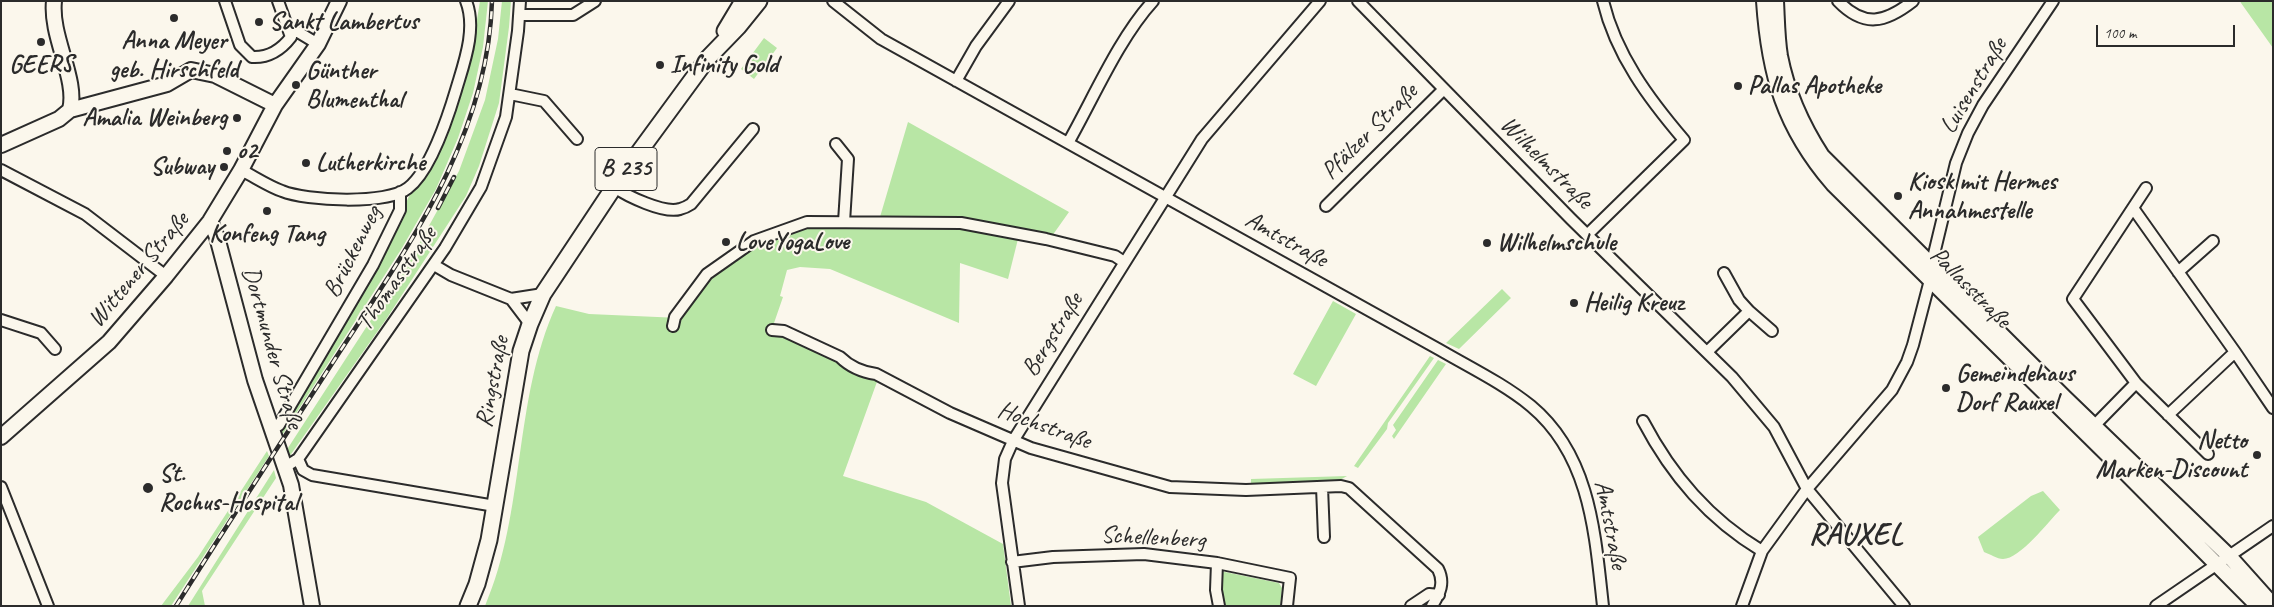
<!DOCTYPE html>
<html>
<head>
<meta charset="utf-8">
<style>
	body { margin:0 }
	#map { position:relative; width:2274px; height:607px; overflow:hidden; background:#fbf7ec; font-family:Caveat,sans-serif }
	canvas { display:block }
	.frame { position:absolute; inset:0; border:2px solid #2b2b2b; pointer-events:none }
	.scale { position:absolute; left:2096px; top:25px; width:139px; height:22px; box-sizing:border-box; border:2px solid #2b2b2b; border-top:0; padding-left:6px; font-size:15px; line-height:18px; white-space:nowrap; color:#2b2b2b; -webkit-text-stroke:4px #fbf7ec; paint-order:stroke }
</style>
</head>
<body>
<div id="map">
<canvas width="2274" height="607"></canvas>
<div class="frame"></div>
<div class="scale">100 m</div>
</div>
<script>
const c = document.querySelector('canvas').getContext('2d');
c.lineJoin = 'round';
function paint(path, color) {
  c.fillStyle = color;
  c.fill(path, 'evenodd');
}
function trace(path, color, width, dash) {
  c.strokeStyle = color;
  c.lineWidth = width;
  c.lineCap = dash ? 'butt' : 'round';
  c.setLineDash(dash || []);
  c.stroke(path);
}
function drawText(font, color, halo, rows, align = 'center') {
  c.font = font + ' Caveat,sans-serif';
  c.lineWidth = 4;
  c.setLineDash([]);
  c.textBaseline = 'middle';
  c.strokeStyle = halo;
  c.fillStyle = color;
  for (const [text, x, y, turn = 0] of rows) {
    c.save();
    c.translate(x, y);
    c.rotate((+turn || 0) * Math.PI / 180);
    c.textAlign = isNaN(turn) ? turn : align;
    if (halo) c.strokeText(text, 0, 0);
    c.fillText(text, 0, 0);
    c.restore();
  }
}
paint(new Path2D(`
	M480 1H488L483 47 473 93 458 138 436 189 402 248 281 437 279 433 280 429 403 209 413 188 429 173 451 125 471 57Z
	M502 1H511L509 27 499 103 479 166 466 196 387 318 289 457 286 451 413 255 459 171 485 100 498 39Z
	M2240 1H2273V48L2241 3Z
	M764 38 777 48 754 79 741 69Z
	M908 122 1069 212 1052 236 962 218 880 217Z
	M808 227 961 228 1018 239 1008 279 960 263 959 323 830 269 800 267 787 270 780 296 783 297 774 323 778 325 773 328 778 332 840 361 842 366 871 379H878L843 476 926 502 1003 544 1011 606H485C526 511 513 400 556 306L589 314 680 318 710 278 756 245Z
	M1502 289 1511 298 1459 349 1446 343Z
	M1333 301 1356 314 1316 386 1293 374Z
	M1430 356 1434 358 1388 423 1387 429 1358 468 1354 466Z
	M1438 360 1446 364 1394 439 1392 436 1396 430 1393 425Z
	M267 451 269 456 171 606H161L198 557Z
	M274 470 276 478 202 591 205 606H188Z
	M1347 476 1340 480 1251 484V479Z
	M2043 491 2060 510C2048 522 2020 559 2003 559 1997 559 1990 554 1984 552L1978 537 2031 496Z
	M1220 571 1279 583 1282 588 1280 606H1222L1219 589Z`), '#b8e6a5');
const street = new Path2D(`
	M225 1 240 45 252 57C269 58 281 50 291 37L278 1
	M833 1 881 39 1440 350C1471 368 1504 384 1531 406 1591 456 1595 535 1603 606
	M1358 1 1571 219 1732 377 1774 427 1807 489 1904 606
	M1838 1C1864 28 1885 23 1913 1
	M520 15H573L595 1
	M290 31 298 32 318 44
	M956 81 976 46 1009 1
	M510 94 544 101 577 139
	M1068 143C1093 99 1119 38 1153 1
	M836 144 848 159 844 222
	M1 170 85 214 166 276
	M241 170C255 177 268 186 282 191 306 201 387 205 408 188 430 171 448 117 456 90 464 63 477 29 466 1
	M614 187C627 196 664 214 680 209 684 208 688 206 691 204L753 129
	M2146 188 2073 299 2136 383 2208 454
	M1326 206 1444 89
	M2133 208 2235 352 2273 408
	M1587 235 1684 140C1649 99 1616 55 1603 1
	M434 265 451 275 511 299 543 294
	M2178 272 2213 241
	M511 299 530 324
	M1749 311 1772 331
	M1 320 41 333 55 349
	M673 326 675 317 707 274 754 241 807 222 961 223 1046 239 1115 256 1124 262
	M772 330 784 331 840 357C850 367 862 372 876 374L950 413 1031 448 1170 487 1246 490 1341 486 1349 488 1438 569C1445 583 1440 593 1432 606
	M1707 352 1749 311 1739 300 1724 273
	M2168 415 2235 352
	M1643 421C1672 476 1709 519 1762 551
	M271 430 279 425 373 265 400 210V192
	M2089 431 2136 383
	M298 459 303 470 312 475 495 506
	M285 467 298 459 445 248 481 187 506 117 518 31 520 1
	M1 487 48 606
	M1322 487 1324 537
	M1012 562 1053 557 1144 554 1217 563 1290 578 1287 606
	M1217 563 1216 590 1219 606
	M1019 606 1002 483 1005 459 1013 441 1202 139 1320 1
	M1411 606 1429 594 1439 595
	M1742 606 1762 551 1807 489 1892 390 1907 362 1913 345 1930 280 1934 254 1956 163 1968 133 1983 105 2053 1
	M2156 606 2273 526`);
const secondary = new Path2D(`
	M54 1C50 37 78 79 70 110
	M1764 1C1769 75 1784 127 1833 184L2114 461 2258 606
	M1776 1C1777 19 1777 38 1780 56 1787 92 1802 125 1822 156L2065 398 2229 556 2273 605
	M70 110 167 84 191 70 215 75 275 105
	M1 145 59 119 70 110
	M210 221 217 237 255 380 291 485 312 606
	M1 437 109 342 166 276 210 221 241 170 275 105 318 44 339 1`);
const primary = new Path2D(`
	M725 31 743 1
	M468 606 477 584 489 540 521 351 530 324 543 294 620 178 708 58 738 27 759 1`);
trace(street, '#2b2b2b', 14);
trace(secondary, '#2b2b2b', 18);
trace(primary, '#2b2b2b', 19);
trace(street, '#fbf7ec', 10);
trace(secondary, '#fbf7ec', 14);
trace(primary, '#fbf7ec', 15);
const rail = new Path2D(`
	M438 208 454 177
	M176 606C228 523 282 441 335 359 407 248 488 138 492 1`);
trace(rail, '#2b2b2b', 4.5);
trace(rail, '#fbf7ec', 2.5, [8]);
for (const [x, y, r, color] of [
	[174,18,5,"#2b2b2b"],
	[259,22,5,"#2b2b2b"],
	[41,42,5,"#2b2b2b"],
	[660,65,5,"#2b2b2b"],
	[296,85,5,"#2b2b2b"],
	[1738,86,5,"#2b2b2b"],
	[237,118,5,"#2b2b2b"],
	[227,151,5,"#2b2b2b"],
	[306,163,5,"#2b2b2b"],
	[224,167,5,"#2b2b2b"],
	[1898,196,5,"#2b2b2b"],
	[267,211,5,"#2b2b2b"],
	[726,242,5,"#2b2b2b"],
	[1487,243,5,"#2b2b2b"],
	[1574,303,5,"#2b2b2b"],
	[1946,388,5,"#2b2b2b"],
	[2257,455,5,"#2b2b2b"],
	[148,488,6,"#2b2b2b"]
]) {
  const dot = new Path2D();
  dot.arc(x, y, r, 0, 2 * Math.PI);
  c.fillStyle = color;
  c.fill(dot);
  trace(dot, '#fbf7ec', 2);
}
for (const [x, y, w] of [
	[626,169,62]
]) {
  const box = new Path2D();
  box.roundRect(x - w / 2, y - 21.5, w, 43, 4);
  c.fillStyle = '#fbf7ec';
  c.fill(box);
  trace(box, '#2b2b2b', 1);
}
drawText('bold 24px', '#2b2b2b', null, [
	["B 235",626,169]
]);
drawText('bold 25px', '#2b2b2b', '#fbf7ec', [
	["Sankt Lambertus",269,22],
	["Anna Meyer",174,41,"center"],
	["geb. Hirschfeld",174,70,"center"],
	["GEERS",41,65,"center"],
	["Infinity Gold",670,65],
	["Günther",306,71],
	["Blumenthal",306,100],
	["Pallas Apotheke",1748,86],
	["Amalia Weinberg",227,118,"right"],
	["o2",237,151],
	["Lutherkirche",316,163],
	["Subway",214,167,"right"],
	["Kiosk mit Hermes",1908,182],
	["Annahmestelle",1908,211],
	["Konfeng Tang",267,234,"center"],
	["LoveYogaLove",736,242],
	["Wilhelmschule",1497,243],
	["Heilig Kreuz",1584,303],
	["Gemeindehaus",1956,374],
	["Dorf Rauxel",1956,403],
	["Netto",2247,441,"right"],
	["Marken-Discount",2247,470,"right"],
	["St.",159,474],
	["Rochus-Hospital",159,503]
], 'left');
drawText('25px', '#2b2b2b', '#fbf7ec', [
	["Luisenstraße",1974,86,-59],
	["Pfälzer Straße",1370,132,-45],
	["Wilhelmstraße",1546,163,45],
	["Amtstraße",1286,240,29],
	["Brückenweg",353,252,-63],
	["Wittener Straße",139,270,-50],
	["Thomasstraße",397,279,-55],
	["Pallasstraße",1970,288,45],
	["Bergstraße",1053,335,-58],
	["Dortmunder Straße",272,348,74],
	["Ringstraße",493,382,-79],
	["Hochstraße",1044,426,20],
	["Amtstraße",1610,525,79],
	["Schellenberg",1153,538,3]
]);
c.letterSpacing = '1px';
drawText('bold 30px', '#2b2b2b', '#fbf7ec', [
	["RAUXEL",1856,536]
]);
c.letterSpacing = '0px';
</script>
</body>
</html>
